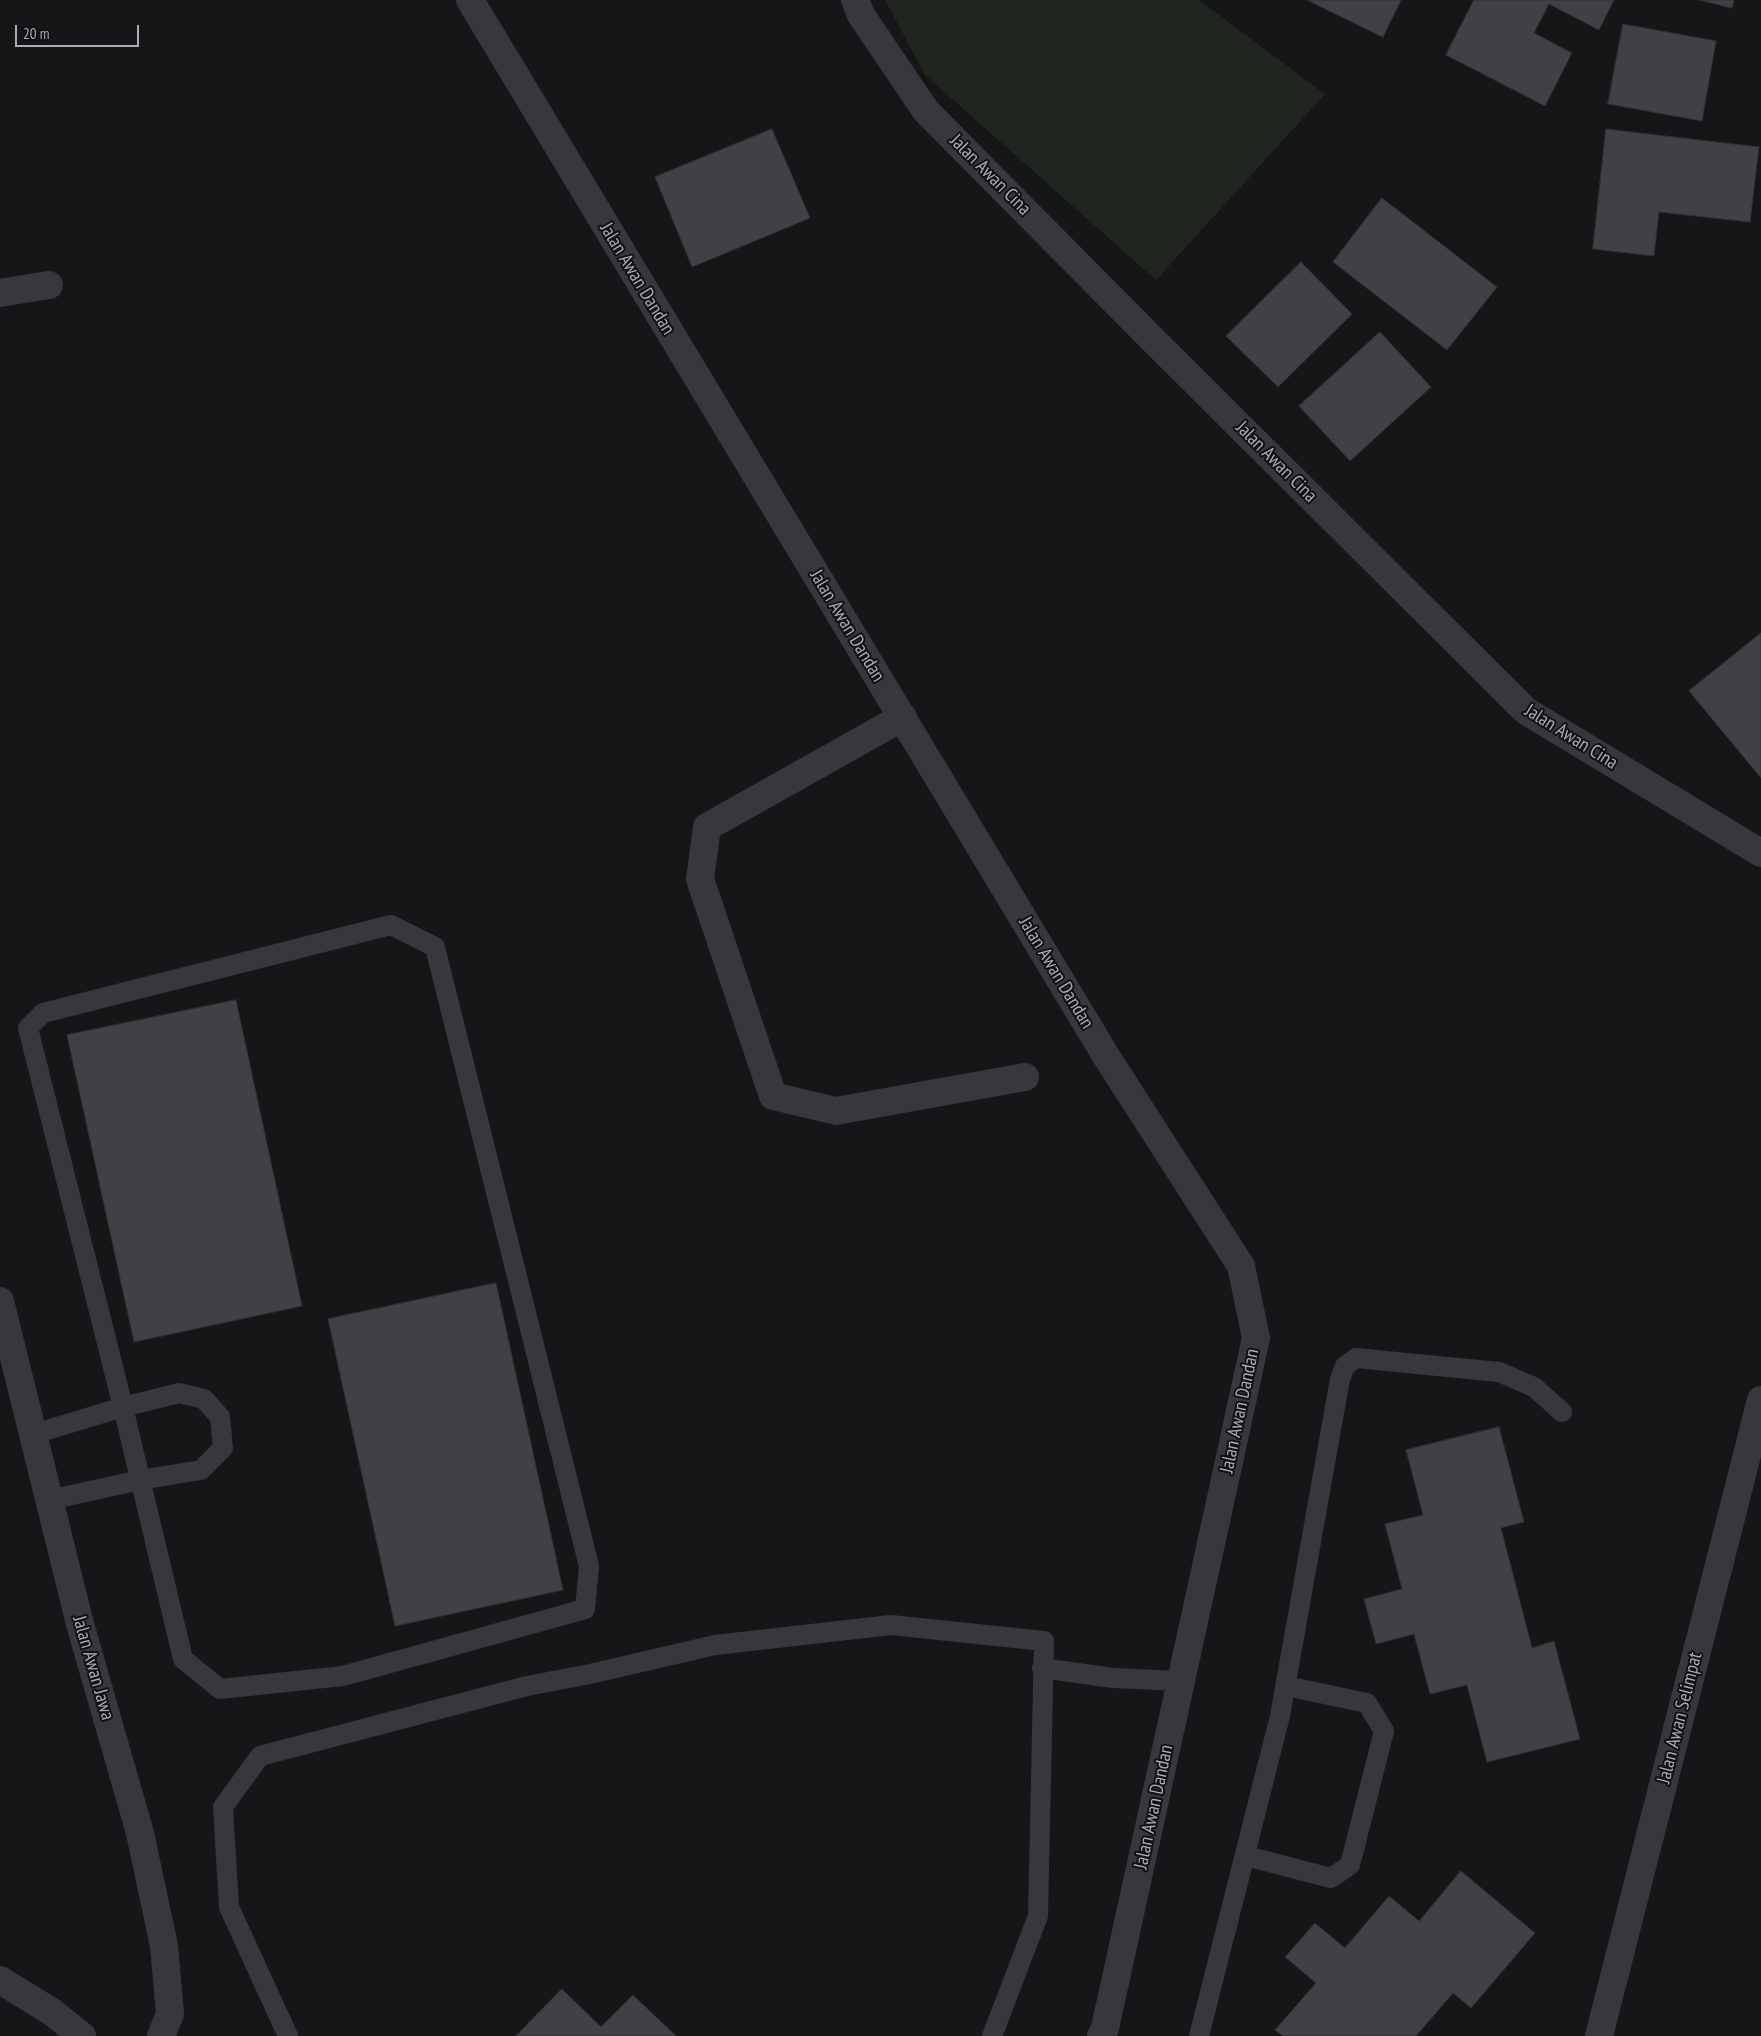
<!DOCTYPE html>
<html>
<head>
<meta charset="utf-8">
<style>
	body { margin:0 }
	#map { position:relative; width:1761px; height:2036px; overflow:hidden; background:#161618; font-family:"PT Sans Narrow",sans-serif }
	canvas { display:block }
	.scale { position:absolute; left:15px; top:25px; width:124px; height:22px; box-sizing:border-box; border:2px solid #a8adb8; border-top:0; padding-left:6px; font-size:15px; line-height:18px; white-space:nowrap; color:#a8adb8; -webkit-text-stroke:4px #111113; paint-order:stroke }
</style>
</head>
<body>
<div id="map">
<canvas width="1761" height="2036"></canvas>
<div class="scale">20 m</div>
</div>
<script>
const c = document.querySelector('canvas').getContext('2d');
c.lineJoin = 'round';
function paint(path, color) {
  c.fillStyle = color;
  c.fill(path, 'evenodd');
}
function trace(path, color, width, dash) {
  c.strokeStyle = color;
  c.lineWidth = width;
  c.lineCap = dash ? 'butt' : 'round';
  c.setLineDash(dash || []);
  c.stroke(path);
}
function drawText(font, color, halo, rows, align = 'center') {
  c.font = font + ' "PT Sans Narrow",sans-serif';
  c.lineWidth = 4;
  c.setLineDash([]);
  c.textBaseline = 'middle';
  c.strokeStyle = halo;
  c.fillStyle = color;
  for (const [text, x, y, turn = 0] of rows) {
    c.save();
    c.translate(x, y);
    c.rotate((+turn || 0) * Math.PI / 180);
    c.textAlign = isNaN(turn) ? turn : align;
    if (halo) c.strokeText(text, 0, 0);
    c.fillText(text, 0, 0);
    c.restore();
  }
}
paint(new Path2D(`
	M885 0H1199L1325 94 1156 280 925 75Z`), '#1e261f');
const building = new Path2D(`
	M1307 0H1401L1383 37Z
	M1474 0H1614L1599 30 1549 4 1534 33 1572 53 1545 106 1446 55Z
	M1700 0H1734L1732 8Z
	M1623 24 1716 41 1702 121 1608 104Z
	M772 129 810 218 692 267 655 177Z
	M1606 129 1759 147 1750 222 1659 212 1654 256 1593 249Z
	M1382 198 1497 287 1447 350 1333 262Z
	M1301 262 1352 314 1278 387 1226 336Z
	M1380 332 1431 387 1350 461 1299 406Z
	M1761 633V778L1689 691Z
	M236 1000 302 1306 134 1342 67 1035Z
	M496 1283 563 1590 395 1626 328 1319Z
	M1499 1427 1524 1522 1501 1528 1532 1648 1554 1641 1580 1739 1487 1762 1467 1685 1430 1694 1414 1634 1376 1644 1364 1599 1402 1589 1385 1524 1423 1515 1406 1450Z
	M1461 1871 1535 1933 1471 2008 1453 1993 1416 2036H1283L1275 2030 1316 1983 1285 1957 1315 1923 1345 1948 1389 1896 1419 1921Z
	M562 1989 601 2027 633 1995 676 2036H516Z`);
paint(building, '#404145');
trace(building, '#303034', 1);
trace(new Path2D(`
	M391 925 435 947 589 1566 585 1609 343 1676 220 1689 183 1659 123 1407 28 1028 43 1013Z
	M34 1434 123 1407 179 1393 204 1399 220 1417 223 1448 201 1470 140 1480 49 1500
	M1042 1668 1113 1678 1181 1681
	M1246 1856 1331 1878 1350 1865 1384 1731 1367 1703 1286 1686
	M288 2036 229 1907 223 1807 260 1756 527 1686 590 1674 715 1645 891 1625 1044 1641 1038 1916 992 2036
	M1199 2036 1280 1716 1340 1379 1345 1366 1356 1358 1499 1372 1534 1387 1562 1412`), '#37383d', 20);
trace(new Path2D(`
	M470 0 1106 1056 1241 1266 1256 1338 1105 2028 1101 2036
	M855 0 861 15 926 111 1150 337 1526 711 1761 853
	M0 293 49 285
	M903 717 707 827 700 879 773 1096 836 1111 1025 1077
	M0 1301 80 1624 140 1833 164 1946 170 2014 161 2036
	M0 1980 52 2012 82 2036
	M1599 2036 1761 1400`), '#37383d', 28);
drawText('19px', '#a8adb8', '#111113', [
	["Jalan Awan Cina",990,175,45],
	["Jalan Awan Dandan",637,279,59],
	["Jalan Awan Cina",1276,462,45],
	["Jalan Awan Dandan",847,626,59],
	["Jalan Awan Cina",1571,737,32],
	["Jalan Awan Dandan",1056,973,59],
	["Jalan Awan Dandan",1240,1411,-78],
	["Jalan Awan Jawa",93,1668,74],
	["Jalan Awan Selimpat",1680,1718,-76],
	["Jalan Awan Dandan",1154,1807,-78]
]);
</script>
</body>
</html>
